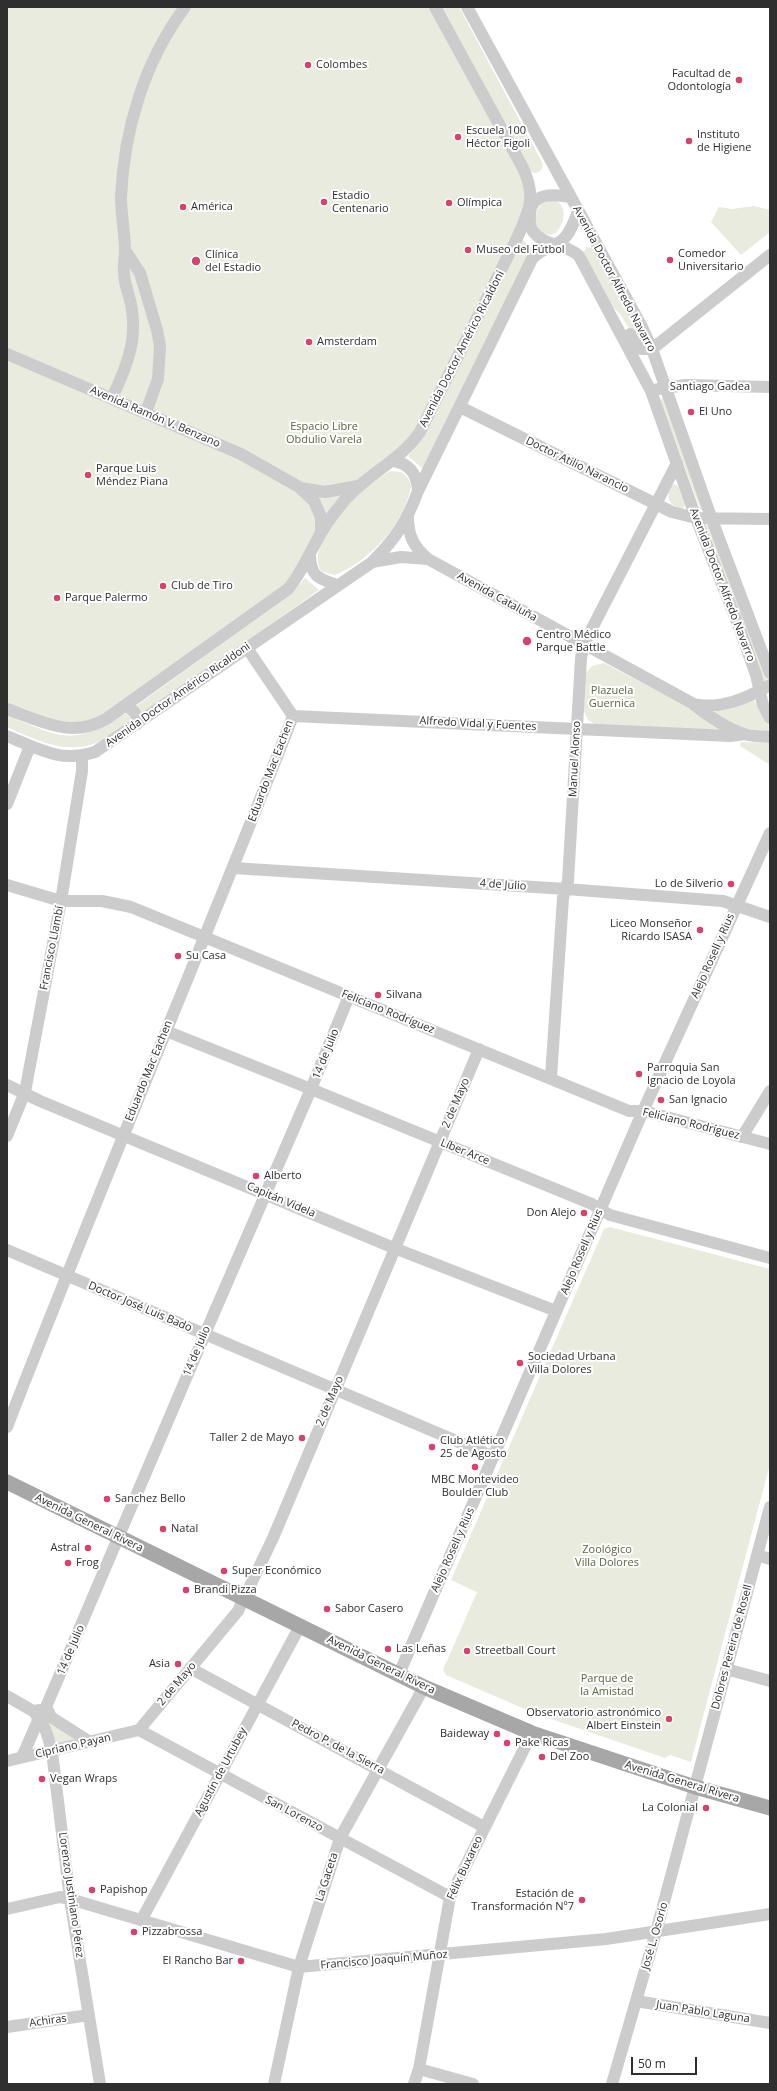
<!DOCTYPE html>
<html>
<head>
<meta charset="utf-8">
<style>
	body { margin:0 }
	#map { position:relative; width:777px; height:2091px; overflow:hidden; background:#fff; font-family:"Open Sans",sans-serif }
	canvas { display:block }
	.frame { position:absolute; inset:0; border:8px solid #2f2f2f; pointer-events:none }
	.scale { position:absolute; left:631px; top:2057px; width:66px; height:18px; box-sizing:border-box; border:2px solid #2f2f2f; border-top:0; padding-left:5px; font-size:12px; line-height:14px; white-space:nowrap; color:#2f2f2f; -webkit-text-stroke:3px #fff; paint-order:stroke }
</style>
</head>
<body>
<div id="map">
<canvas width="777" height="2091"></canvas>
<div class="frame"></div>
<div class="scale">50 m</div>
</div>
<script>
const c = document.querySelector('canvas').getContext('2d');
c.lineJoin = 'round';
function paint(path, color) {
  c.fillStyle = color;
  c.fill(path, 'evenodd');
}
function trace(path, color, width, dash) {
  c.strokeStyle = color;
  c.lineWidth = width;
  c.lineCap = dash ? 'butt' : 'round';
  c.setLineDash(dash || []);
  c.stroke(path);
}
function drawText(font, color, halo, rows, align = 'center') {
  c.font = font + ' "Open Sans",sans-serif';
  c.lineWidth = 4;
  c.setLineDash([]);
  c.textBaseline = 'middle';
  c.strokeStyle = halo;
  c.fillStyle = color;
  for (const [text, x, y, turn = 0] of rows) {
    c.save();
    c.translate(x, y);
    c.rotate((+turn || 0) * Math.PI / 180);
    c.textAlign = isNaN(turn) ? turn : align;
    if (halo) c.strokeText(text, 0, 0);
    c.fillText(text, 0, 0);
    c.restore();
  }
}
paint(new Path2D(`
	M7 7H435L523 168 531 199 426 421 358 486 300 574 82 729 7 709Z
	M441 7H459L542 162C544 168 541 172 535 173L531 172Z
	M555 200C568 207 565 223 556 233 545 237 542 234 535 225L537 211 542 203Z
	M754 206 770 210V232L741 255 711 222 719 207 732 209Z
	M522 239 532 249 527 256 423 469 408 456 424 437 431 424Z
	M587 247 593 248 644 342H638L620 314 611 305 583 253Z
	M663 397 702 508 701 511 660 400Z
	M390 471C402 471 408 474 411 486 405 523 370 561 335 575L323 572C303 554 347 503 363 490 371 483 381 477 390 471Z
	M675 484 678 486 685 505 682 510C669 504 665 498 672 485Z
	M706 525 709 526 768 678 764 682 705 526Z
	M305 578 319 590 142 715 136 706 291 594Z
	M604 663 722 725V730L596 725 588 720 583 709 585 674 592 666Z
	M754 700 769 726 768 731C747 732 732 723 714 713L716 711Z
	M123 714H129L131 720C123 726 115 734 106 738 72 758 40 742 7 727V715C59 737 73 748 123 714Z
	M741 742 770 743V765L740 746Z
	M610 1227 770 1269V1464L691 1762 670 1755 665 1758 534 1713 446 1675 443 1670 477 1592 451 1580 604 1229Z
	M43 1711 75 1738 74 1739 59 1743 53 1739Z`), '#e8ebde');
trace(new Path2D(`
	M467 7 642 327 652 349 711 517 770 673
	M570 197C554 194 530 192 530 215 530 220 529 225 532 230 543 247 566 243 579 256L651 391 696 518 739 627 756 675 763 705 770 718
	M125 250 140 273 157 330 160 346 158 379 146 412
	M630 334 634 342 641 349H652L770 255
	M7 354 241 454 299 487 314 501 321 517V532
	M658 389 685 385 770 387
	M112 398C125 370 137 343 132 311 131 298 124 285 124 273 123 266 125 258 125 251 125 233 121 215 121 197 124 130 144 62 185 7
	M460 407 672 512 696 518 770 519
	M394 461C410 464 417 474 418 491
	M300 488 325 492 358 486
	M408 517C408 536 414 547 428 559L692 703C707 715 726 728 744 734 752 737 762 736 770 737
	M310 555C310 576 319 579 337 585
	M372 562 401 557 428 559
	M247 648 293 716
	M694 704C720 710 747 698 770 685
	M124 706C134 709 138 714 137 724
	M7 709C41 721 71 739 106 719L288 589C300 575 306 560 315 544 322 529 333 514 344 501 368 473 399 462 420 432L518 236C530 209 536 196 523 168L435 7
	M293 716 730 736 745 734
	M7 736C39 749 60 763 95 752L371 563C395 540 407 521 418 491L532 259C540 249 551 248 561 241 570 235 574 221 578 212
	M7 804 30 746
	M233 868 566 889 723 901 770 917
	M7 885 61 901H102L131 907 629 1111H643L770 1144
	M166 1031 311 1089 592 1204 610 1215 770 1258
	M551 1077 563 898 568 881 581 658 584 644 677 463
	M7 1085 40 1101 394 1248 556 1311
	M7 1136 25 1092 61 901 82 771V756
	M742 1137 770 1091
	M7 1250 494 1457
	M7 1427C99 1189 200 954 293 716
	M757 1555 770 1559
	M190 1668 484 1827
	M726 1669 770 1681
	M399 1674 643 1111 770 833
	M7 1696 33 1711 40 1710
	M46 1707 205 1334 311 1089 349 996
	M46 1707 51 1717 90 1742
	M33 1711C45 1723 48 1736 52 1752L70 1899 100 2084
	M139 1730 238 1611 273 1538 479 1049
	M139 1730 450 1897
	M22 1757 37 1723 38 1716
	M7 1761 139 1730
	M7 1909 60 1897 70 1899 299 1967 606 1939 770 1914
	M142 1919 300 1626
	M636 2001 770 2023
	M7 2027 89 2015
	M419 2069 473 2084
	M274 2084 299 1967 340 1838 424 1687
	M414 2084 419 2069 450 1897 532 1733
	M612 2084 656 1932 770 1507`), '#ccc', 12);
trace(new Path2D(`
	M7 1482 424 1687 532 1733 695 1787 770 1808`), '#a7a7a7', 15);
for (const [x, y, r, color] of [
	[308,65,4,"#d5426c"],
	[739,80,4,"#d5426c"],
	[458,137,4,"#d5426c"],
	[689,141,4,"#d5426c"],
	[324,202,4,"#d5426c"],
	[449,203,4,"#d5426c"],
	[183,207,4,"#d5426c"],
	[468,250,4,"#d5426c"],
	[670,260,4,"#d5426c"],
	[196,261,5,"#d5426c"],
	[309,342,4,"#d5426c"],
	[691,412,4,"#d5426c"],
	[88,475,4,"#d5426c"],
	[163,586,4,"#d5426c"],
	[57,598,4,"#d5426c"],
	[527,641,5,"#d5426c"],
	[731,884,4,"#d5426c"],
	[700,930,4,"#d5426c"],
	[178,956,4,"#d5426c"],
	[378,995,4,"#d5426c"],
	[639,1074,4,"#d5426c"],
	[661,1100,4,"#d5426c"],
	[256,1176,4,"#d5426c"],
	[584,1213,4,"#d5426c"],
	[520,1363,4,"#d5426c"],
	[302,1438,4,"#d5426c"],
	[432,1447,4,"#d5426c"],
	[475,1467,4,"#d5426c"],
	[107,1499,4,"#d5426c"],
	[163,1529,4,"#d5426c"],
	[88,1548,4,"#d5426c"],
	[68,1563,4,"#d5426c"],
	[224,1571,4,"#d5426c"],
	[186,1590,4,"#d5426c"],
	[327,1609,4,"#d5426c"],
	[388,1649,4,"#d5426c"],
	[467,1651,4,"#d5426c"],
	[178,1664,4,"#d5426c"],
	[669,1719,4,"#d5426c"],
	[497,1734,4,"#d5426c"],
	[507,1743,4,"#d5426c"],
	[542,1757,4,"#d5426c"],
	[42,1779,4,"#d5426c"],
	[706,1808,4,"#d5426c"],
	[92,1890,4,"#d5426c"],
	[582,1900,4,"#d5426c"],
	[134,1932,4,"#d5426c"],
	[241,1961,4,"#d5426c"]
]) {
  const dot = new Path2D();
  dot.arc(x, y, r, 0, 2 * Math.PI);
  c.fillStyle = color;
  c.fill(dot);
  trace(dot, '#fff', 1.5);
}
drawText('11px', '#2f2f2f', '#fff', [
	["Colombes",316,65],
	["Facultad de",731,74,"right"],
	["Odontología",731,87,"right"],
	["Escuela 100",466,131],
	["Héctor Figoli",466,144],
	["Instituto",697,135],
	["de Higiene",697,148],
	["Estadio",332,196],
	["Centenario",332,209],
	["Olímpica",457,203],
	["América",191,207],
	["Museo del Fútbol",476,250],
	["Comedor",678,254],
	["Universitario",678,267],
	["Clínica",205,255],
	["del Estadio",205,268],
	["Amsterdam",317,342],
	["El Uno",699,412],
	["Parque Luis",96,469],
	["Méndez Piana",96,482],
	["Club de Tiro",171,586],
	["Parque Palermo",65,598],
	["Centro Médico",536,635],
	["Parque Battle",536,648],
	["Lo de Silverio",723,884,"right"],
	["Liceo Monseñor",692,924,"right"],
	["Ricardo ISASA",692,937,"right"],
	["Su Casa",186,956],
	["Silvana",386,995],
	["Parroquia San",647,1068],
	["Ignacio de Loyola",647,1081],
	["San Ignacio",669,1100],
	["Alberto",264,1176],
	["Don Alejo",576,1213,"right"],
	["Sociedad Urbana",528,1357],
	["Villa Dolores",528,1370],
	["Taller 2 de Mayo",294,1438,"right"],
	["Club Atlético",440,1441],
	["25 de Agosto",440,1454],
	["MBC Montevideo",475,1480,"center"],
	["Boulder Club",475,1493,"center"],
	["Sanchez Bello",115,1499],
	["Natal",171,1529],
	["Astral",80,1548,"right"],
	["Frog",76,1563],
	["Super Económico",232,1571],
	["Brandi Pizza",194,1590],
	["Sabor Casero",335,1609],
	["Las Leñas",396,1649],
	["Streetball Court",475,1651],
	["Asia",170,1664,"right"],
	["Observatorio astronómico",661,1713,"right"],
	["Albert Einstein",661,1726,"right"],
	["Baideway",489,1734,"right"],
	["Pake Ricas",515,1743],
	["Del Zoo",550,1757],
	["Vegan Wraps",50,1779],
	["La Colonial",698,1808,"right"],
	["Papishop",100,1890],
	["Estación de",574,1894,"right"],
	["Transformación Nº7",574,1907,"right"],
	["Pizzabrossa",142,1932],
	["El Rancho Bar",233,1961,"right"]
], 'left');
drawText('11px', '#2f2f2f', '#fff', [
	["Avenida Doctor Alfredo Navarro",614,279,62],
	["Avenida Doctor Américo Ricaldoni",462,349,-63],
	["Santiago Gadea",710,387],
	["Avenida Ramón V. Benzano",155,417,23],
	["Doctor Atilio Narancio",577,465,26],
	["Avenida Doctor Alfredo Navarro",722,585,69],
	["Avenida Cataluña",497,597,29],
	["Avenida Doctor Américo Ricaldoni",178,695,-35],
	["Alfredo Vidal y Fuentes",478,724,3],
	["Manuel Alonso",575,759,-87],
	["Eduardo Mac Eachen",271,771,-69],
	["4 de Julio",503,885,4],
	["Francisco Llambí",52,948,-79],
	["Alejo Rosell y Rius",713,956,-66],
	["Feliciano Rodríguez",388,1012,22],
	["14 de Julio",326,1054,-68],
	["Eduardo Mac Eachen",149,1071,-68],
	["2 de Mayo",456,1103,-67],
	["Feliciano Rodríguez",691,1124,14],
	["Líber Arce",465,1152,22],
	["Capitán Videla",281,1200,23],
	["Alejo Rosell y Rius",582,1252,-67],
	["Doctor José Luis Bado",140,1307,23],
	["14 de Julio",197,1351,-67],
	["2 de Mayo",330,1401,-67],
	["Avenida General Rivera",89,1523,26],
	["Alejo Rosell y Rius",453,1550,-66],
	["Dolores Pereira de Rosell",732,1647,-75],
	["14 de Julio",71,1650,-67],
	["Avenida General Rivera",381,1665,26],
	["2 de Mayo",177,1684,-50],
	["Cipriano Payan",73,1746,-13],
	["Pedro P. de la Sierra",338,1747,28],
	["Agustín de Urtubey",221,1772,-62],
	["Avenida General Rivera",682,1782,17],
	["San Lorenzo",294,1814,28],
	["Félix Buxareo",465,1868,-65],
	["La Gaceta",327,1877,-72],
	["Lorenzo Justiniano Pérez",71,1895,82],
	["José L. Osorio",655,1936,-74],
	["Francisco Joaquín Muñoz",384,1960,-5],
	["Juan Pablo Laguna",703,2012,9],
	["Achiras",48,2021,-8]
]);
drawText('11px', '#5b6740', '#fff', [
	["Espacio Libre",324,427],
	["Obdulio Varela",324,440],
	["Plazuela",612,691],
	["Guernica",612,704],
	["Zoológico",607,1550],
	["Villa Dolores",607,1563],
	["Parque de",607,1679],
	["la Amistad",607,1692]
]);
</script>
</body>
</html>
